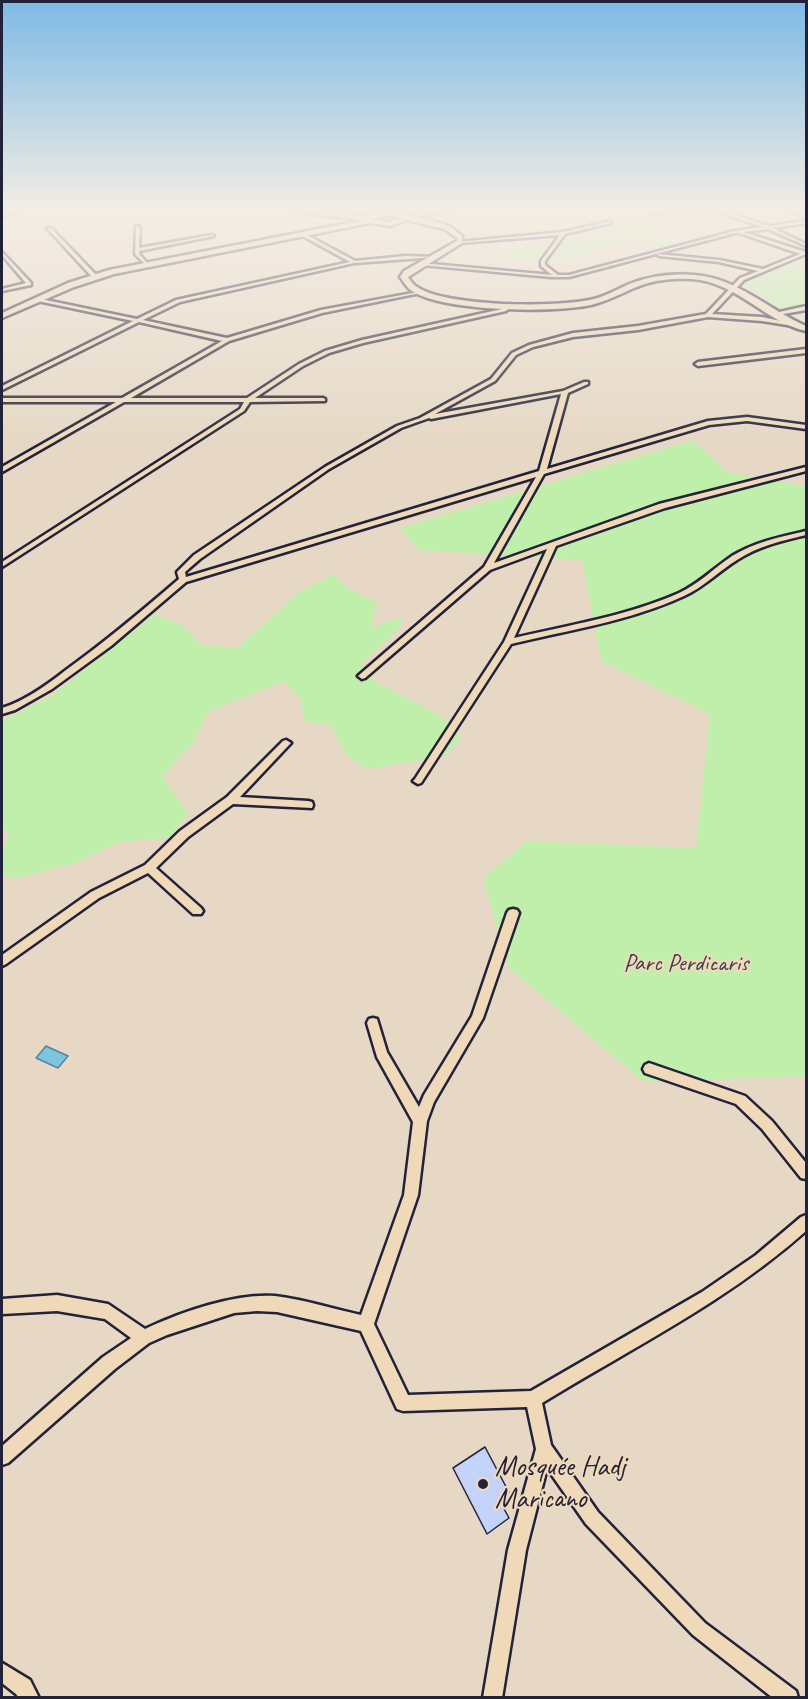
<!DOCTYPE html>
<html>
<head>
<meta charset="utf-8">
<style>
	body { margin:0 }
	#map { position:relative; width:808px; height:1699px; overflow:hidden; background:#e6d8c5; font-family:Caveat,sans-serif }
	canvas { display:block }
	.frame { position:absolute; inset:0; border:3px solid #22223b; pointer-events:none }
</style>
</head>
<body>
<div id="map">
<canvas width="808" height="1699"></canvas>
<div class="frame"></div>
</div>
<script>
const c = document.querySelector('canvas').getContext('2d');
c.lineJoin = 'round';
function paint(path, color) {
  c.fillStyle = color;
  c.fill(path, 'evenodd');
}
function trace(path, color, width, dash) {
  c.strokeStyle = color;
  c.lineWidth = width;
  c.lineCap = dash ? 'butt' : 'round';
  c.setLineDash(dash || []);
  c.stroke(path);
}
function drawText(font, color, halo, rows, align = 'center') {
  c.font = font + ' Caveat,sans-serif';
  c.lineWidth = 4.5;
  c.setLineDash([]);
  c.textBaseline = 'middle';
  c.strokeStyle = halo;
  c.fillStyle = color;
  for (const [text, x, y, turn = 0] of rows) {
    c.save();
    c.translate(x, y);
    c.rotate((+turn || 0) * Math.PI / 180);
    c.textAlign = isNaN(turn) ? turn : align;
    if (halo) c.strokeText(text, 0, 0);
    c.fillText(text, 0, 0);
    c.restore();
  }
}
paint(new Path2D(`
	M2 211H247L219 213 218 218 163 219 137 214 97 219 82 226 2 227Z
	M487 211H806V251L706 219 653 235 677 244 662 249 639 241 553 264 498 258 507 247 556 250 569 232 530 234 514 220 503 221Z
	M806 262V305L781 309 742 283Z
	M693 440 727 472 806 486V1076L644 1082 508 967 483 878 527 841 696 848 710 714 601 661 582 560 419 550 400 528Z
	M333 574 350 590 377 602 371 628 402 616 400 628 361 664 374 681 438 714 461 737 445 756 366 769 345 753 330 725 305 722 300 697 284 681 208 712 193 743 162 776 188 813 170 837 119 842 78 862 18 878 2 876V853L9 832 2 828V724L5 719 51 696 155 614 183 626 201 645 237 648 298 593Z`), '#c0eeab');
const water = new Path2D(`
	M46 1046 68 1056 58 1068 36 1058Z`);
paint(water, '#7dc4de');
trace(water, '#59839d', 1.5);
const building = new Path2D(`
	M485 1447 513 1500 503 1507 509 1518 487 1534 453 1468Z`);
paint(building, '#c3d3f9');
trace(building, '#22223b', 1.5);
const street = new Path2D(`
	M16 211H21L2 218V216Z
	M314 211H318L315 214 313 213Z
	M445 211H454L404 218 402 217Z
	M721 211 769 226 806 221V223L773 228 806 244V246L768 229 743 232 806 252V254L744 280 712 314 762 317 800 325V327L762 321 708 317 638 330 573 337 533 347 516 355 495 381 435 414 563 391 584 382H588V384L568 393 547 469 708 421 747 417 806 425V429L747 421 709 425 544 474 494 563 659 504 806 467V471L665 508 556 546 514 638C569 625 627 616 679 593 699 584 714 568 732 556 755 542 780 537 806 531V535C782 541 758 546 737 560 719 571 704 587 684 596 630 621 569 630 511 644L421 783 418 784 413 781 415 779 504 642 547 549 490 570 365 678 362 679 358 676 484 567 536 477 186 582 111 646 52 689 15 710 2 714V708C25 701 47 685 66 670 105 642 142 611 179 579L177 572 194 555 325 467 397 426 420 418 491 379 512 353 529 345 573 333 638 326 706 314 740 278 758 271 719 262 659 256 657 254 719 260 763 269 800 254 739 233H735L569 277H551L422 265 420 263 552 275 541 266V261L560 235 460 243 458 242 563 232 611 221V223L565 234 545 261V265L558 275H569L735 231 763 227 718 212 649 213ZM561 394 539 471 186 577 185 572 200 559 329 469 401 428 429 418 431 419Z
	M785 211H790L806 216V218Z
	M136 226 140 227 139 248 212 235 214 236 139 251V254L149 265 147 266 135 254Z
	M47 228H51L97 276V278H93Z
	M305 234 355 261 405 256 436 257 354 263 180 302 143 320 227 338 321 310 418 292 420 293 322 313 229 341 131 398H247L299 364 325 351 362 340 502 309 509 304 512 306 506 311 363 343 329 353 303 366 255 398H323L325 399V401L250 402 244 411 2 567V562L240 409 244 402H124L2 472V467L116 402H2V398H122L222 341 139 322 2 390V386L133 321 38 301 36 298 137 319 176 300 350 262 303 236Z
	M2 252 31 283V285L2 291V289L26 283 2 255Z
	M806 306V310L778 315 775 313Z
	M806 349V353L698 366 695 364 698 362Z
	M286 740 291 743 289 745 240 797 308 801 312 802 313 805 312 808 233 804 188 837 156 868 201 908 203 911 201 914H193L148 873 99 898 6 964 2 966V955L91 892 145 865 180 831 227 797 283 741Z
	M513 909 517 910 519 913 483 1018 434 1102 427 1121 418 1195 374 1324 408 1395 531 1391 702 1292 756 1255 801 1217 806 1215V1231C725 1303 633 1347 542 1403L551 1445 598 1512 705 1623 796 1691 798 1698H773L693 1635 586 1524 547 1468 526 1550 502 1698H483L508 1550 536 1449 527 1407 403 1411 397 1409 361 1331 277 1312 257 1311 234 1313 167 1335 149 1343 115 1369 8 1463 2 1465V1446L103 1357 131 1338 105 1319 57 1311 2 1314V1299L57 1295 108 1304 145 1329C181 1312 235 1293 275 1296 302 1299 334 1309 361 1315L404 1195 413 1122 377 1057 367 1023 369 1019 373 1018 377 1019 387 1052 419 1107 424 1095 472 1016 507 913 509 910Z
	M649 1063 745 1096 772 1121 806 1163V1179L801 1178 762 1129 736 1104 645 1073 643 1069 645 1065Z
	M2 1663 30 1680 39 1698H19L16 1694 2 1683Z`);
const secondary = new Path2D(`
	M285 211 366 216C381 206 429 219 446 225 452 227 457 232 462 236V243L408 277C410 280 413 285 417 287 446 307 559 308 594 299 606 296 616 290 627 285 648 276 672 273 695 275 737 278 769 310 806 326V331C765 322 737 282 692 279 672 278 652 280 634 288 620 294 607 301 591 305 552 313 445 312 412 291 407 288 404 282 400 277L404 271 457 241V238L444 229 407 220 391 226 370 223 114 274 74 287 2 318V313L68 283 109 270 364 220ZM391 215 401 219 386 222 371 219Z`);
trace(street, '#22223b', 5);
trace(secondary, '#22223b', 5);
paint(street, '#efd9b8');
paint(secondary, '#efd9b8');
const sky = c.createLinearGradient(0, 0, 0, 449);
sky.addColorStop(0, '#7dbae4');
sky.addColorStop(0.47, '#f4ede5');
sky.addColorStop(1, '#f4ede500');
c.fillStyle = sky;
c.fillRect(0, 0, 808, 449);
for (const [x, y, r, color] of [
	[483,1484,6,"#22223b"]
]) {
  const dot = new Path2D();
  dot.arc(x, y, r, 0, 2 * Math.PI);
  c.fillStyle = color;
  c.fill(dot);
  trace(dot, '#efd9b8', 2);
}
drawText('24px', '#3a414c', '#efd9b8', [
	["Parc Perdicaris",686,964]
]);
drawText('28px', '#22223b', '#efd9b8', [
	["Mosquée Hadj",495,1468],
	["Maricano",495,1500]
], 'left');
</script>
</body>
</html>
